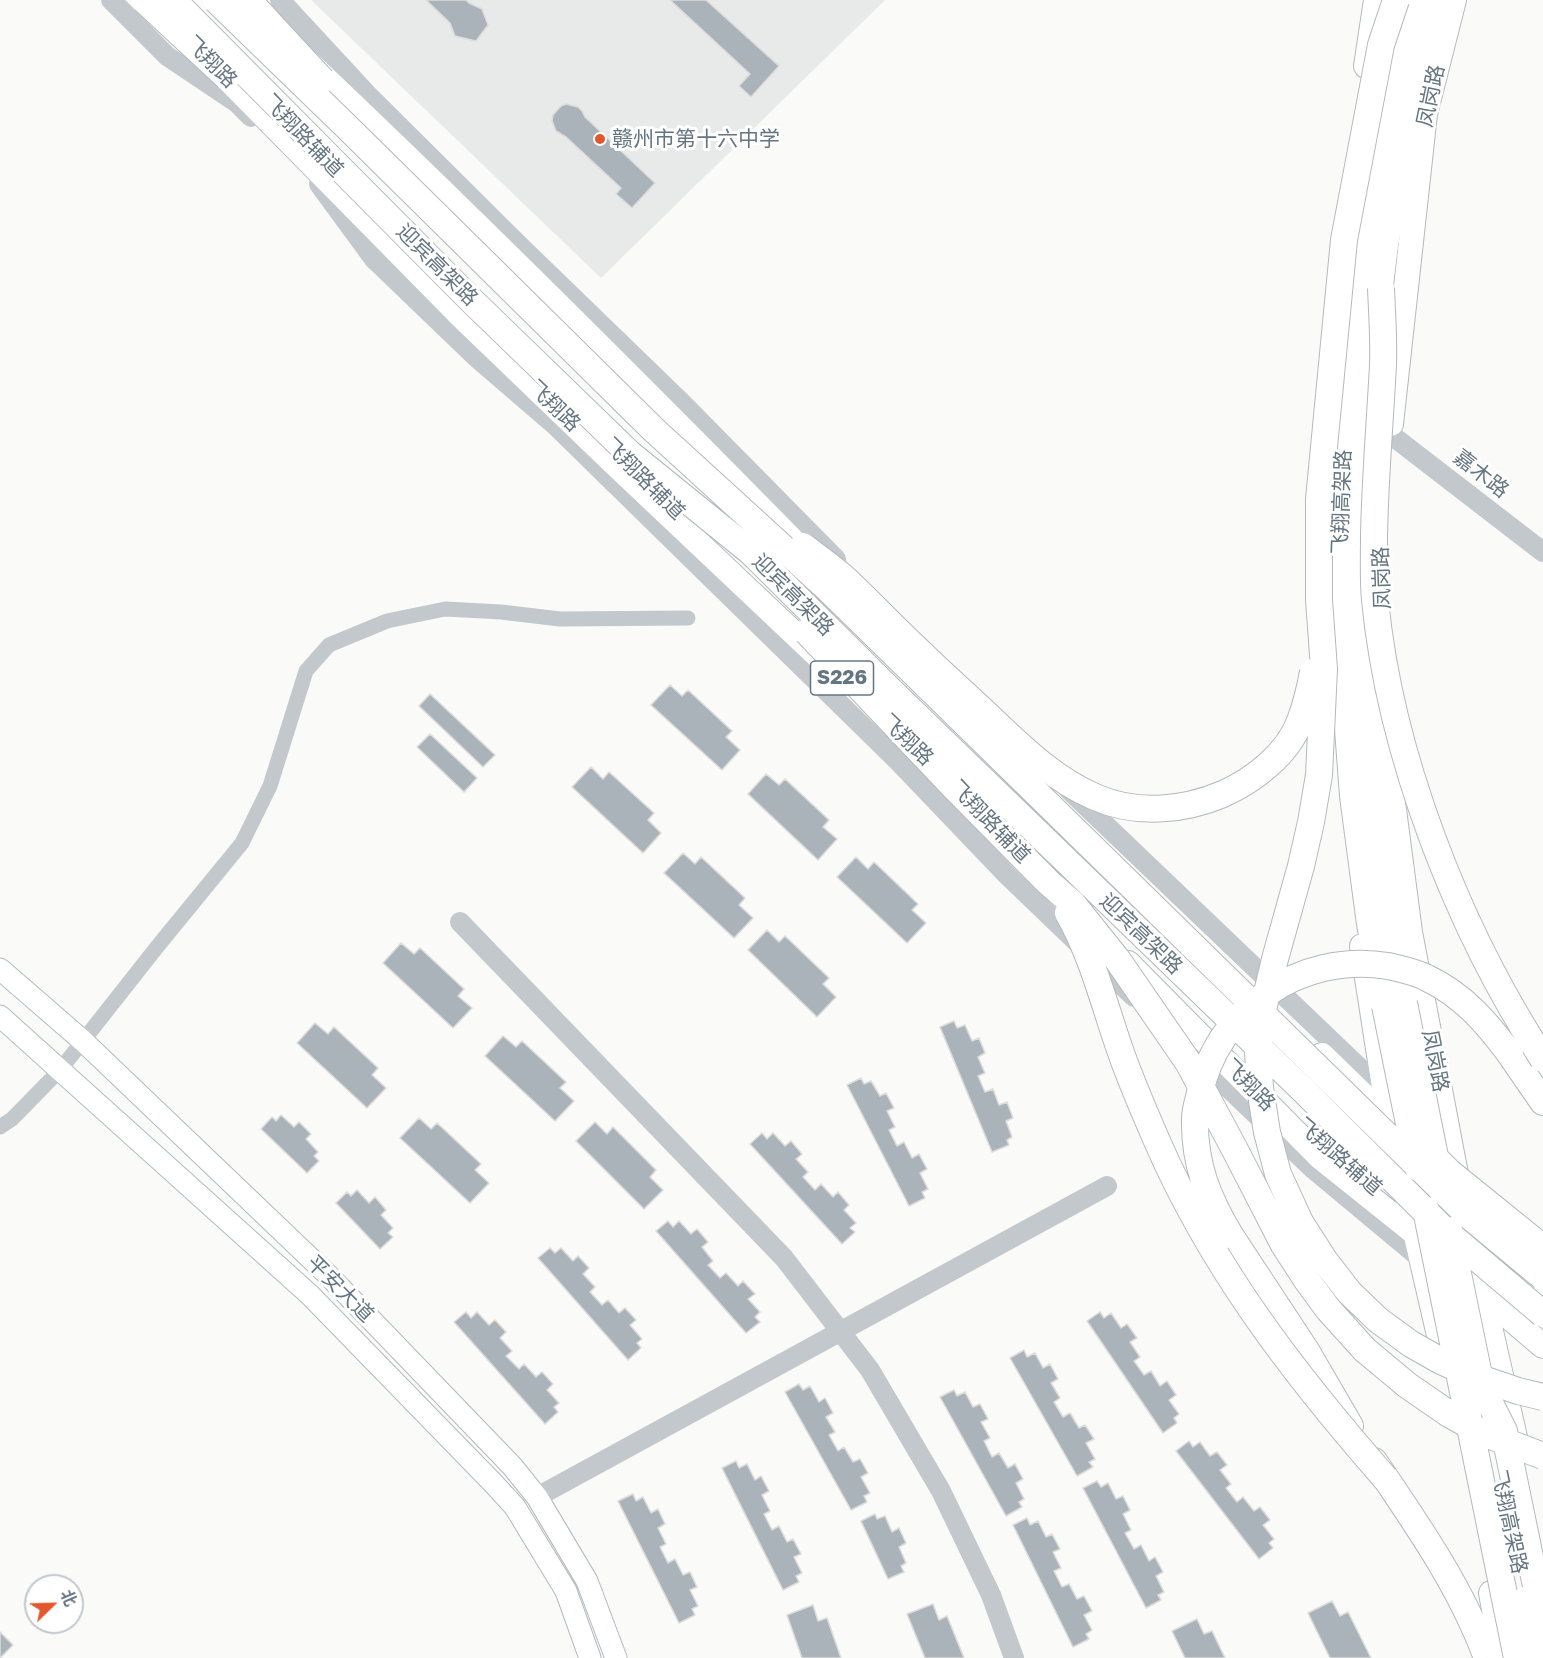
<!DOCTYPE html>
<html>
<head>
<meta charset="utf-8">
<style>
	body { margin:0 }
	#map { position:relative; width:1543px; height:1658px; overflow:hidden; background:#fafaf8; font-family:"Golos Text","Noto Sans SC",sans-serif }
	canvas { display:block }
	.north { position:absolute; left:24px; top:1574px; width:60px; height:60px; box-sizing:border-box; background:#fff; border:2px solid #c1c8cd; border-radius:50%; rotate:67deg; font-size:16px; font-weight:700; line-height:24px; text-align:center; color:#657683 }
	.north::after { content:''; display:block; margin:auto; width:21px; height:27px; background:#e4572e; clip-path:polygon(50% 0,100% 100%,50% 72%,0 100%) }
</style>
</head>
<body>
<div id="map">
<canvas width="1543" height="1658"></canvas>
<div class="north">北</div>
</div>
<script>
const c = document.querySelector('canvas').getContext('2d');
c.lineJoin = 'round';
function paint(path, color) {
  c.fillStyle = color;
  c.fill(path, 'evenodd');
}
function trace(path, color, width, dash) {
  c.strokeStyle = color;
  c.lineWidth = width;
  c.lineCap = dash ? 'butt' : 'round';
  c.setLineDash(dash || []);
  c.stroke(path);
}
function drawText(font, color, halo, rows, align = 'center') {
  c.font = font + ' "Golos Text","Noto Sans SC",sans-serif';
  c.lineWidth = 6;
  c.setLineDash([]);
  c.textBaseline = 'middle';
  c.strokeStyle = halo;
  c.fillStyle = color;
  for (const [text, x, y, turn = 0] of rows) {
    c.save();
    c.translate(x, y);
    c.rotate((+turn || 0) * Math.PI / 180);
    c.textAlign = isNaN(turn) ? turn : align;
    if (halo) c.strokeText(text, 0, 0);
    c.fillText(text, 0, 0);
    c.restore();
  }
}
paint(new Path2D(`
	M311 0H885L601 278Z`), '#e8e9e9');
const building = new Path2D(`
	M426 0H466L469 3 482 9 488 25 476 41 455 36 450 23Z
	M670 0H706L779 66 751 97 739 86 750 74Z
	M566 104 578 107 582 111 585 117 655 183 632 208 616 194 621 188 566 137 556 131 552 121 553 115 561 106Z
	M670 685 682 696 688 690 732 731 726 737 740 750 722 770 651 705Z
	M430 694 495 755 483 767 419 706Z
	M430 734 477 778 464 792 417 747Z
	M591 767 603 779 609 772 654 813 648 820 661 833 643 853 572 787Z
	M766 774 779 785 785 779 829 820 823 827 837 839 818 860 748 794Z
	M683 853 695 864 701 857 745 898 739 905 753 918 734 938 664 873Z
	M856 857 868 869 874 862 918 904 912 910 926 923 907 943 837 877Z
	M767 930 779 942 785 936 829 978 823 984 836 997 817 1017 748 950Z
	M401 943 414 954 420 948 464 989 458 996 472 1008 453 1028 383 963Z
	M954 1021 957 1028 965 1025 972 1041 979 1038 985 1053 978 1057 985 1073 978 1076 985 1092 993 1089 999 1105 1007 1102 1013 1118 1006 1121 1012 1137 1007 1140 1009 1145 992 1152 940 1027Z
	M315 1023 328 1034 334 1027 378 1068 372 1075 386 1088 367 1108 297 1043Z
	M503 1036 516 1047 522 1041 566 1082 560 1088 574 1101 555 1121 485 1056Z
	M861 1078 864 1084 871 1081 880 1096 886 1093 894 1108 887 1111 895 1127 889 1130 897 1146 904 1142 912 1158 919 1154 927 1169 920 1173 928 1189 922 1192 925 1198 909 1206 847 1085Z
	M281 1115 294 1127 299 1122 311 1134 306 1139 318 1152 314 1156 319 1161 307 1173 261 1129 272 1117 276 1121Z
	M419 1118 431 1129 437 1123 481 1164 475 1170 489 1183 470 1203 400 1138Z
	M595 1122 607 1134 613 1127 656 1170 650 1177 663 1190 644 1209 576 1141Z
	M762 1133 767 1139 773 1133 785 1146 791 1141 802 1154 796 1159 808 1172 803 1177 815 1190 821 1184 833 1197 838 1192 849 1205 844 1210 856 1223 850 1228 855 1232 842 1244 750 1144Z
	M357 1190 369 1203 375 1197 386 1210 381 1215 393 1228 388 1233 393 1237 380 1249 336 1203 347 1192 351 1196Z
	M668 1221 673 1227 679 1221 691 1234 697 1229 708 1242 702 1247 713 1261 708 1265 720 1278 726 1273 738 1286 743 1281 755 1294 748 1299 760 1312 755 1317 760 1322 746 1333 656 1231Z
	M550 1248 555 1253 561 1248 573 1261 578 1256 589 1268 583 1274 595 1287 590 1292 602 1305 608 1300 619 1313 625 1308 636 1320 630 1325 642 1339 637 1343 641 1348 628 1360 538 1258Z
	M466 1312 471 1318 477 1312 489 1325 495 1320 506 1332 500 1338 512 1351 506 1356 519 1369 524 1364 536 1377 542 1372 553 1384 547 1390 559 1403 554 1407 558 1412 545 1424 454 1322Z
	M1100 1312 1104 1318 1111 1313 1121 1328 1127 1324 1137 1338 1130 1342 1140 1357 1134 1361 1144 1375 1151 1371 1160 1386 1167 1381 1176 1395 1169 1400 1179 1414 1174 1418 1177 1423 1163 1433 1087 1321Z
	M1024 1350 1027 1357 1035 1353 1043 1368 1050 1364 1058 1379 1051 1383 1060 1398 1054 1402 1063 1417 1070 1413 1079 1428 1085 1425 1094 1439 1086 1443 1095 1459 1089 1462 1093 1467 1077 1476 1010 1358Z
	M799 1384 803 1390 810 1386 819 1402 825 1398 833 1413 826 1417 835 1432 829 1435 838 1451 844 1447 853 1462 860 1459 868 1473 861 1477 870 1493 864 1496 867 1502 851 1510 785 1392Z
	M954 1390 957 1396 965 1392 973 1407 980 1404 988 1419 981 1422 990 1438 984 1441 992 1457 999 1453 1008 1468 1015 1464 1023 1479 1016 1483 1024 1499 1019 1502 1022 1507 1006 1516 940 1397Z
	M1189 1441 1193 1447 1200 1442 1210 1456 1217 1452 1227 1465 1220 1470 1231 1484 1226 1488 1237 1502 1243 1497 1254 1511 1260 1507 1270 1520 1263 1525 1274 1539 1269 1543 1273 1548 1259 1559 1176 1451Z
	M736 1461 739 1468 747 1464 755 1480 761 1476 769 1491 762 1495 770 1511 764 1514 772 1530 779 1526 787 1542 793 1539 801 1554 794 1557 802 1573 796 1576 799 1582 783 1590 722 1468Z
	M1097 1481 1101 1487 1108 1483 1116 1499 1123 1496 1130 1510 1123 1514 1131 1530 1125 1533 1134 1549 1141 1545 1149 1561 1155 1557 1163 1572 1156 1576 1164 1592 1158 1595 1161 1600 1146 1608 1083 1488Z
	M633 1494 636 1501 643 1497 651 1513 658 1509 665 1524 658 1528 666 1544 660 1547 668 1563 675 1559 683 1575 690 1572 697 1587 690 1590 698 1606 692 1609 695 1615 679 1623 618 1501Z
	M875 1514 877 1519 885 1516 892 1532 899 1528 906 1543 899 1547 906 1563 901 1566 904 1572 888 1579 861 1521Z
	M1027 1518 1030 1525 1038 1521 1046 1537 1052 1534 1060 1549 1053 1552 1061 1568 1054 1571 1062 1587 1069 1584 1077 1599 1084 1596 1092 1611 1084 1615 1092 1630 1086 1634 1089 1639 1073 1647 1013 1525Z
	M1332 1601 1340 1616 1348 1612 1371 1658H1330L1308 1613Z
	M933 1604 939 1620 947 1616 964 1658H925L907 1614Z
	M813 1605 818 1621 827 1618 841 1658H802L787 1615Z
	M1197 1619 1204 1634 1212 1631 1225 1658H1185L1172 1631Z
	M0 1632 13 1645 0 1658Z`);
paint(building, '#aab3b9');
trace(building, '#dcdcda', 1.5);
const secondary = new Path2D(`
	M0 969 83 1041 329 1276 512 1466 537 1497 587 1581 616 1658
	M0 1016 310 1295 493 1483 515 1507 566 1591 590 1658`);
const primary = new Path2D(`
	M212 63 461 316 617 466 818 656
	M310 64C478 223 642 387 804 552
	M1366 66 1376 0
	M1391 424 1425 114 1454 0
	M1387 710 1390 779 1410 932 1459 1190 1517 1446
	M1362 946 1389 1119 1441 1344
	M1128 963 1321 1158 1416 1234 1482 1294 1543 1346
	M1322 1055 1419 1149
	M1491 1593 1503 1658`);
const trunk = new Path2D(`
	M1404 1003 1381 860 1372 790 1361 648 1359 573 1360 487 1363 422 1385 245 1409 105 1430 0
	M1385 1006 1370 924 1353 796 1342 648 1340 578 1341 486 1357 309 1388 103 1401 35 1409 0
	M1510 1054 1543 1102
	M1230 1235 1307 1352 1350 1426
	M1374 1461C1416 1523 1461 1587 1487 1658`);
trace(secondary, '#b3babf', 23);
trace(primary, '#b5babe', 26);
trace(trunk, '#b4b9bd', 28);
trace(new Path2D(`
	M0 1127 12 1119 60 1070 157 947 242 843 270 786 306 671 329 645 387 621 445 609 501 612 560 619 688 618`), '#c3c8cc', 15);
trace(new Path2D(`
	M111 0 167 56 237 103 251 117
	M280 0 367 94 518 244 682 403 836 559
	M319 184 374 259 478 359 557 427 897 760 1007 875 1134 997
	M1390 434 1543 552
	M1068 789 1389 1096
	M460 922 784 1258 870 1370 941 1491 991 1595 1014 1658
	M1200 1061 1312 1168 1426 1263
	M537 1497 1107 1186`), '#c3c8cc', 20);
trace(secondary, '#fff', 21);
trace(primary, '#fff', 24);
trace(trunk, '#fff', 26);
const trunkBridge = new Path2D(`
	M144 0 227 77
	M173 0 471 300 630 454 751 552 890 690 1302 1089 1445 1231 1543 1314
	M216 0 347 127 654 430 827 588 1467 1214 1543 1277
	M248 0 322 80
	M1396 0 1381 45 1344 240 1319 499V600L1324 669 1319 775 1311 822 1301 866 1275 959 1262 1014 1258 1052 1260 1088 1267 1132 1278 1174 1300 1222 1325 1261 1349 1292 1378 1320 1411 1344 1441 1361 1474 1376 1518 1391 1543 1397
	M1381 288C1382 313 1384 339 1383 365 1380 422 1375 479 1374 536 1374 557 1373 579 1375 600 1390 755 1458 929 1543 1059
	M803 546C816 556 830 566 843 577 869 601 894 628 921 653 941 673 963 692 984 712 1018 744 1051 778 1095 797 1136 815 1183 811 1223 794 1254 780 1288 754 1300 721 1306 705 1310 689 1313 672
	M807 632 954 787 1048 882 1073 904 1117 959 1188 1062 1234 1148 1284 1245 1306 1279 1328 1309 1365 1350 1407 1385 1449 1414 1483 1433 1543 1456
	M1068 913C1091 953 1103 1000 1118 1044 1129 1077 1143 1109 1157 1141 1212 1268 1295 1375 1385 1478
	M1404 1003 1442 1191
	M1385 1006 1418 1168
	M1433 1156 1449 1172 1543 1248
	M1426 1210 1517 1658
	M1449 1230 1481 1385 1504 1431 1543 1620
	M1230 1235C1208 1198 1194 1164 1195 1119 1195 1112 1197 1104 1199 1097 1215 1010 1301 951 1388 966 1401 969 1416 972 1427 978 1463 995 1487 1023 1510 1054
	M1525 1600 1537 1658`);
trace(trunkBridge, '#b4b9bd', 28, []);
trace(trunkBridge, '#fff', 26);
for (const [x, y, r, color] of [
	[600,139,6,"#e4572e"]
]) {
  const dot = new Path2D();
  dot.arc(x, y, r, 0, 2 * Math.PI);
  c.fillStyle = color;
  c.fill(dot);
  trace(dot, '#fff', 2);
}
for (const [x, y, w] of [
	[842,678,63]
]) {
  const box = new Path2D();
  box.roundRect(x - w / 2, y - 17, w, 34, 4.5);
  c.fillStyle = '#fff';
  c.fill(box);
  trace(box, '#657683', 1.5);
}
drawText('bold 20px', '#657683', null, [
	["S226",842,678]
]);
drawText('21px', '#657683', '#fff', [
	["飞翔路",211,62,45],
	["凤岗路",1431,96,-78],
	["飞翔路辅道",303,136,46],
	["迎宾高架路",437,265,45],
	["飞翔路",554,406,44],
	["嘉木路",1481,474,38],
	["飞翔路辅道",644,479,45],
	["飞翔高架路",1342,502,-88],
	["凤岗路",1382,578,-92],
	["迎宾高架路",793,595,45],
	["飞翔路",907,740,44],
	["飞翔路辅道",990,822,46],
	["迎宾高架路",1141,934,44],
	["凤岗路",1435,1061,79],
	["飞翔路",1249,1085,45],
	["飞翔路辅道",1339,1157,41],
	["平安大道",340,1289,45],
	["飞翔高架路",1509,1522,78]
]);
drawText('21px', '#657683', '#fff', [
	["赣州市第十六中学",612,139]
], 'left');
</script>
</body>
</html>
